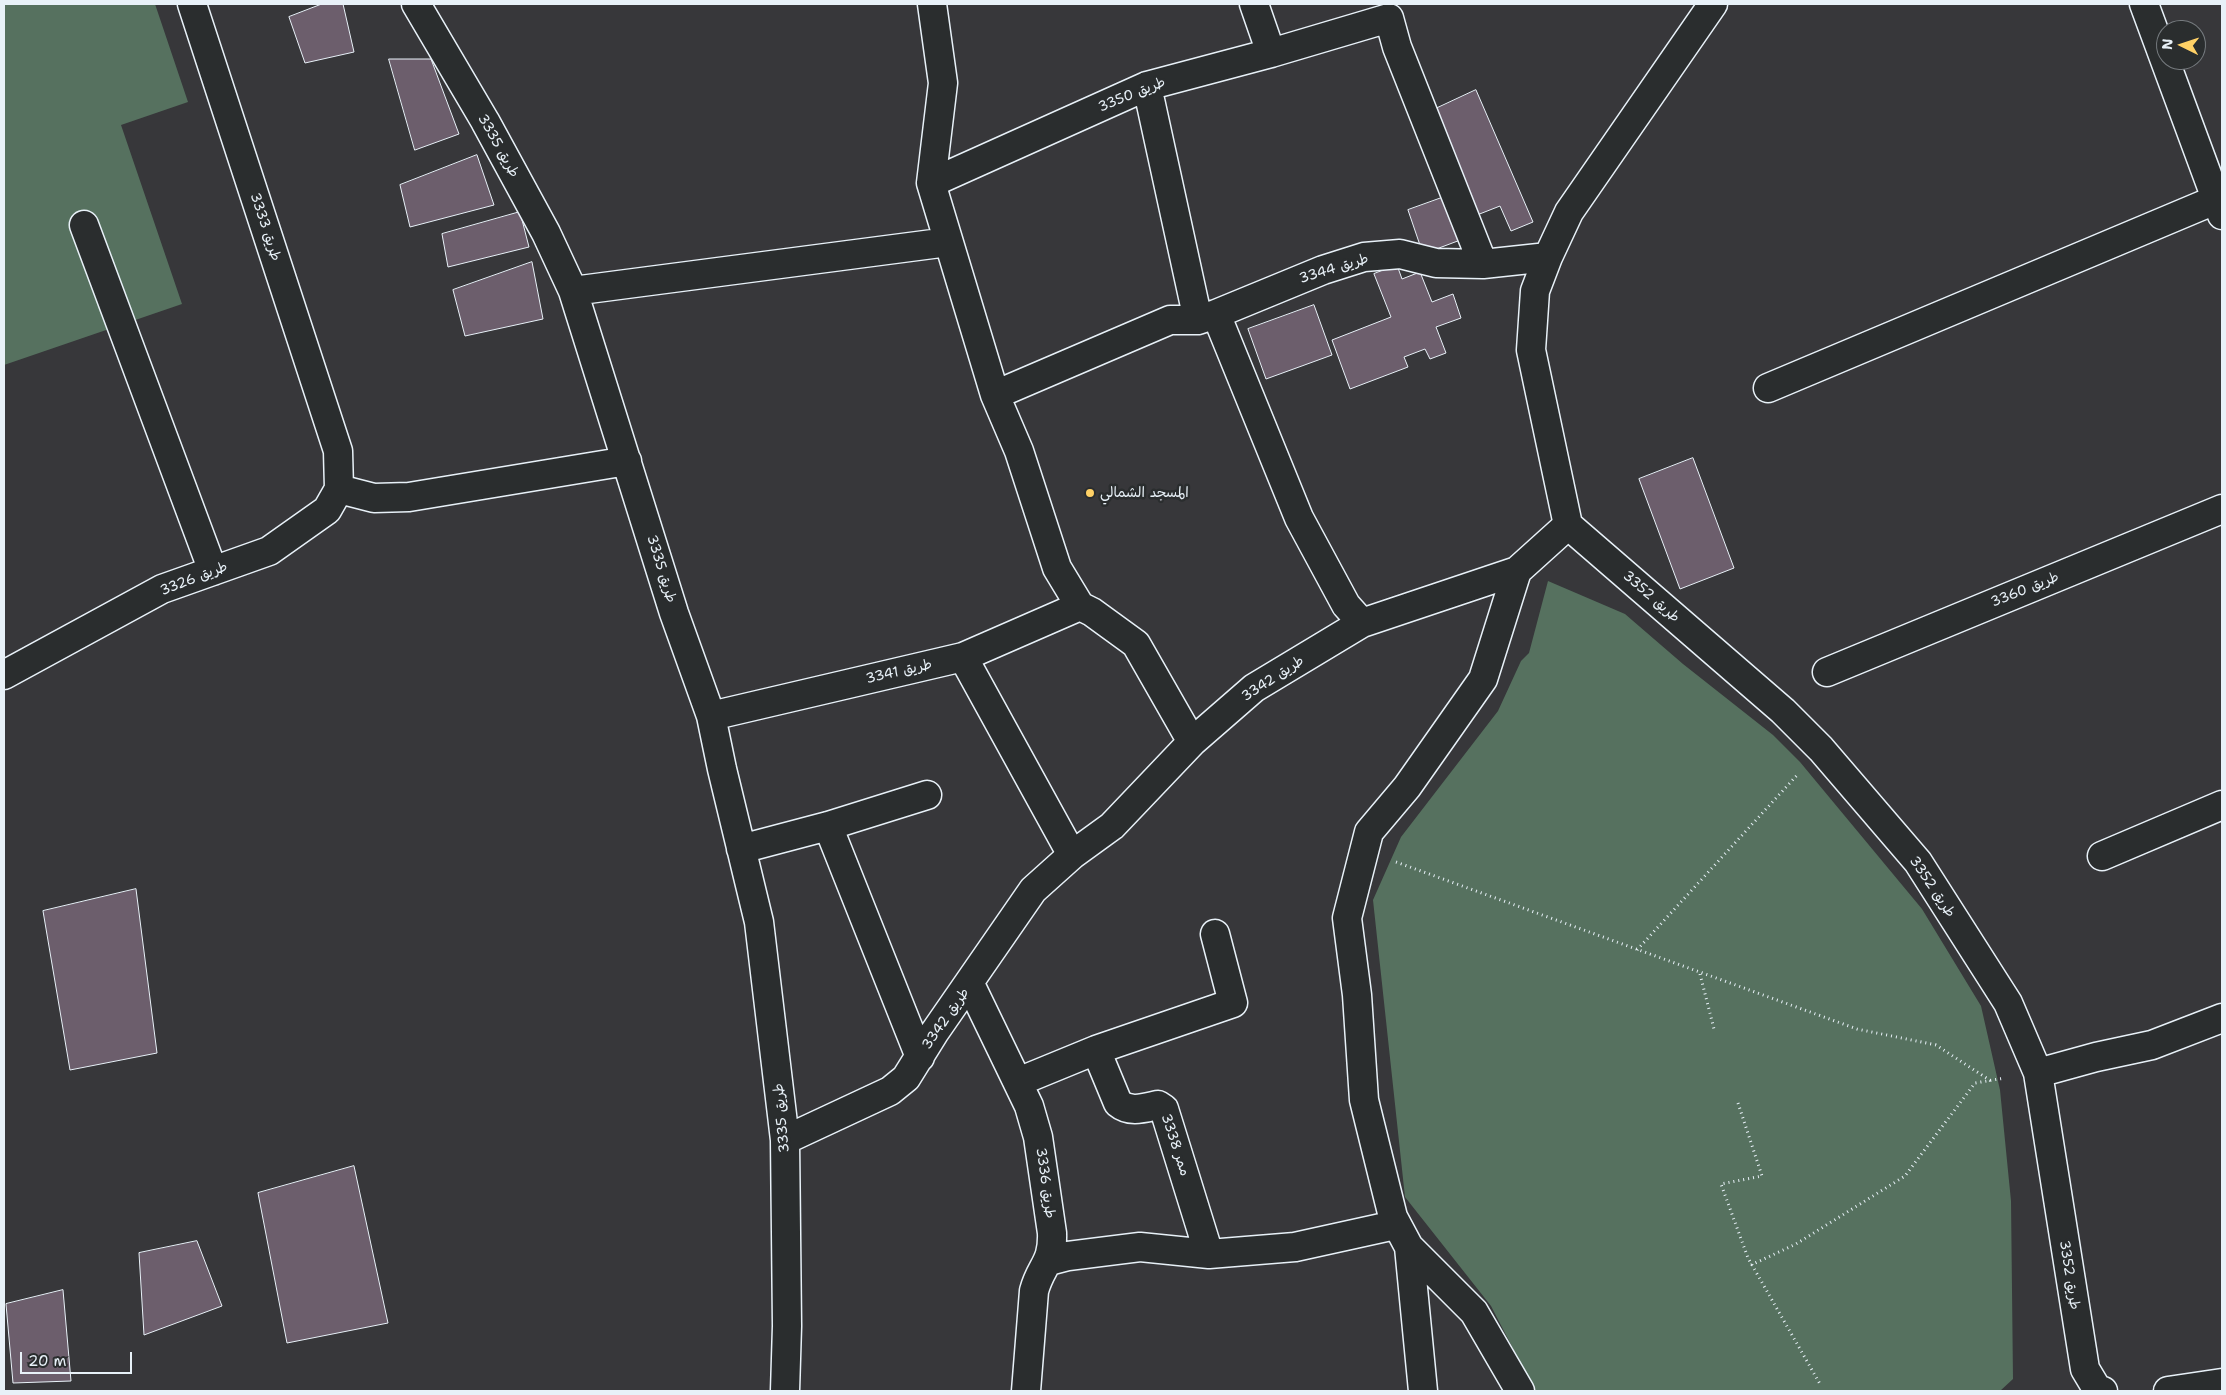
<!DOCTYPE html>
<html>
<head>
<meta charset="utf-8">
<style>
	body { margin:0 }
	#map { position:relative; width:2226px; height:1395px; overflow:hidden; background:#37373a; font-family:"Shantell Sans",sans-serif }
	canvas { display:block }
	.frame { position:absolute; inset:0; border:5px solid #e8f1f8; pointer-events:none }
	.north { position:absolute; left:2156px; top:20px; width:50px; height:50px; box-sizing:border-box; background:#2a2d2e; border:1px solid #767b7f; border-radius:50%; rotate:274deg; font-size:14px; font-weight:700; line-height:20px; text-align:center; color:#e8f1f8 }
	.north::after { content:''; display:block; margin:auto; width:18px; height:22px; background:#ffd166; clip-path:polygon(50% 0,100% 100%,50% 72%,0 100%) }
	.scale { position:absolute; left:20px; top:1352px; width:112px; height:22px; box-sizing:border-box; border:2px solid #e8f1f8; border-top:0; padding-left:6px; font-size:15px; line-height:18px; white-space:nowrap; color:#e8f1f8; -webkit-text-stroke:4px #2a2d2e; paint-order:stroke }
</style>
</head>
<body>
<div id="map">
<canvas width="2226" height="1395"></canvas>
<div class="frame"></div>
<div class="north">N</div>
<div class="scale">20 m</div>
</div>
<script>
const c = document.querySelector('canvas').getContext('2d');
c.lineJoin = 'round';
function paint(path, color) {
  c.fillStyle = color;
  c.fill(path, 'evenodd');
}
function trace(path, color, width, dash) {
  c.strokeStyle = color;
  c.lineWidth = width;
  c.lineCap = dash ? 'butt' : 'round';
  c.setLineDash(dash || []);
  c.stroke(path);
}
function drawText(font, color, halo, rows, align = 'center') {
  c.font = font + ' "Shantell Sans","Playpen Sans Arabic",sans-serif';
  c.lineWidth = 5;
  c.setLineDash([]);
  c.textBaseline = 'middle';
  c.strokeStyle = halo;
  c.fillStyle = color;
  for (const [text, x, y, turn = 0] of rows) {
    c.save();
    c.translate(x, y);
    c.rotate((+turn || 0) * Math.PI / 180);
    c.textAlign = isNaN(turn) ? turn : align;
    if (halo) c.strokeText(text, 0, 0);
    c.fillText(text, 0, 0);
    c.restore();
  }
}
paint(new Path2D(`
	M4 4H155L188 102 121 125 182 304 4 365Z
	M1548 581 1625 614 1683 664 1773 735 1800 762 1922 909 1981 1006 2000 1090 2011 1201 2013 1379 2000 1391H1535L1491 1306 1405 1197 1373 900 1401 837 1498 711 1521 661 1529 653Z`), '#56715f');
const building = new Path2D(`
	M322 4H343L354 52 305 63 289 17Z
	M389 59H431L459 134 415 150Z
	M1476 90 1533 222 1511 231 1500 206 1477 215 1431 111Z
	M477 155 494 205 410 227 400 185Z
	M1447 196 1463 239 1423 254 1408 210Z
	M520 212 529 247 448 267 442 234Z
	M532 262 543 319 465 336 453 290Z
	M1397 265 1402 279 1420 272 1432 302 1453 294 1461 318 1436 327 1446 353 1430 359 1425 349 1404 357 1408 367 1350 389 1332 340 1391 317 1374 274Z
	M1314 305 1332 355 1266 379 1248 329Z
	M1693 458 1734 568 1680 589 1639 479Z
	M136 889 157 1053 70 1070 43 911Z
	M354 1166 388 1323 287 1343 258 1193Z
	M197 1241 222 1306 144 1335 139 1253Z
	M63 1290 71 1381 13 1383 6 1304Z`);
paint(building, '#6c5e6c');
trace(building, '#e8f1f8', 1);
const minor = new Path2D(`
	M416 4 485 121 546 233 573 291 674 613 711 716 722 769 759 922 785 1140 787 1326 785 1391
	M932 4 943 83 931 183 995 395 1019 451 1057 568 1080 606 1092 612 1136 644 1192 742
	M1254 4 1271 53
	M2144 4 2222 215
	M1147 86 1198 320
	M931 183 1147 86 1271 53 1389 18 1397 47 1483 264
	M84 225 213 571
	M573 291 948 242
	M1216 314 1323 270 1364 257 1400 254 1436 263 1483 264 1548 257
	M1768 388 2215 200
	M995 395 1170 320H1198L1216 314 1299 518 1346 605 1362 623
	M339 489 374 498 409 497 627 461
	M1568 525 1783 711 1821 749 1918 862 2008 1003 2038 1073 2085 1369 2097 1389 2103 1391
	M1568 525 1531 350 1535 291 1548 257 1569 212 1713 4
	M963 657 1072 855
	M1827 672 2222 509
	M4 675 162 589 269 551 327 510 339 489 338 451 192 4
	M711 716 963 657 1080 606
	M828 826 920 1057
	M741 849 828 826 927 795
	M2102 856 2222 805
	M970 984 1029 1106 1038 1137 1052 1233C1053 1264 1041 1265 1034 1291L1026 1391
	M1096 1050 1118 1103C1130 1113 1144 1108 1158 1105L1164 1109 1209 1254
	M2038 1073 2096 1057 2152 1045 2222 1018
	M1018 1082 1096 1050 1233 1003 1215 934
	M785 1140 890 1091 906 1078 934 1033 1033 890 1072 855 1112 826 1192 742 1254 688 1362 623 1517 571
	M1409 1247 1423 1391
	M1049 1261 1068 1256 1140 1247 1209 1254 1295 1247 1395 1225 1393 1217
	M1520 1391 1474 1312 1409 1247 1393 1217 1364 1100 1357 995 1347 918 1369 832 1407 787 1483 679 1517 571 1568 525
	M2168 1391 2222 1383`);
trace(minor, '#e8f1f8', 31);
trace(new Path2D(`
	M1396 862 1857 1029 1936 1045 1991 1081
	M1637 950 1799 773
	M1700 974 1714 1029
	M1738 1103 1762 1176 1721 1184 1748 1258 1820 1384
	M1751 1265 1796 1244 1905 1176 1975 1083 2005 1078`), '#e8f1f8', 3, [1, 4]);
trace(minor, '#2a2d2e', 28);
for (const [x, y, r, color] of [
	[1090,493,5,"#ffd166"]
]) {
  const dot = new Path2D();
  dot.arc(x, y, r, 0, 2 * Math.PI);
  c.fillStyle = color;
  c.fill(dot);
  trace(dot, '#2a2d2e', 2);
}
drawText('14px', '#e8f1f8', '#2a2d2e', [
	["طريق 3350",1132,95,-22],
	["طريق 3335",498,146,61],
	["طريق 3333",265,227,72],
	["طريق 3344",1334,269,-17],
	["طريق 3335",661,569,73],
	["طريق 3326",194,579,-21],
	["طريق 3360",2025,590,-22],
	["طريق 3352",1651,597,41],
	["طريق 3341",899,672,-13],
	["طريق 3342",1273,679,-33],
	["طريق 3352",1932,887,56],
	["طريق 3342",946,1019,-55],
	["طريق 3335",782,1118,-95],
	["ممر 3338",1175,1145,72],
	["طريق 3336",1045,1183,82],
	["طريق 3352",2069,1275,81]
]);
drawText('14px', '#e8f1f8', '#2a2d2e', [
	["المسجد الشمالي",1100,493]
], 'left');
</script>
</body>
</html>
